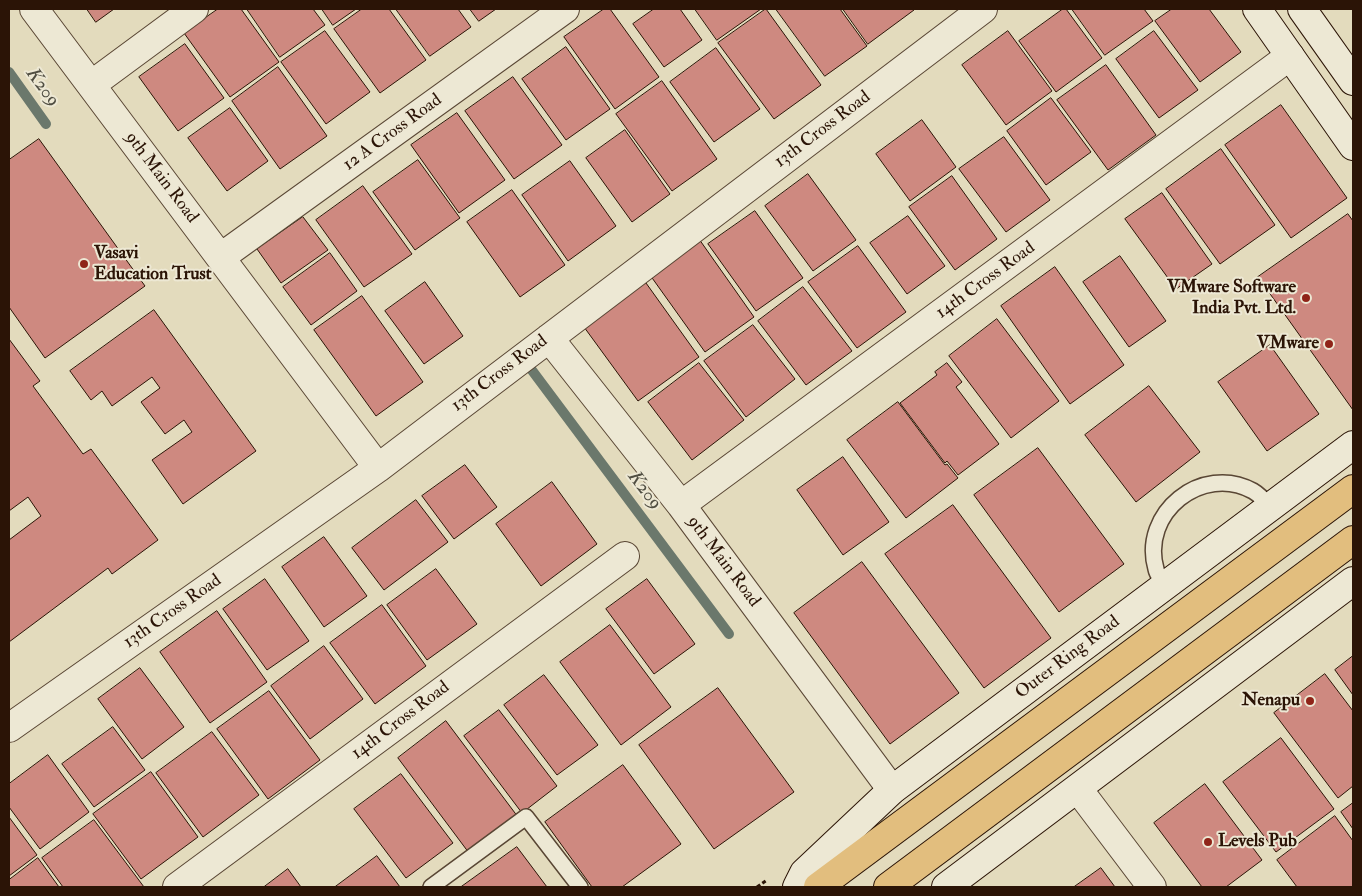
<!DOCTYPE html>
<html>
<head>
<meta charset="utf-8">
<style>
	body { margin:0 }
	#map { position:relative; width:1362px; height:896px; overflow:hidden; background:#e3dbbd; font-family:"IM FELL Double Pica",serif }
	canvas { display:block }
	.frame { position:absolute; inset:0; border:10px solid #2b1406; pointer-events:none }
</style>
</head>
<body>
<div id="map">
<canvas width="1362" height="896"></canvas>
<div class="frame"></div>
</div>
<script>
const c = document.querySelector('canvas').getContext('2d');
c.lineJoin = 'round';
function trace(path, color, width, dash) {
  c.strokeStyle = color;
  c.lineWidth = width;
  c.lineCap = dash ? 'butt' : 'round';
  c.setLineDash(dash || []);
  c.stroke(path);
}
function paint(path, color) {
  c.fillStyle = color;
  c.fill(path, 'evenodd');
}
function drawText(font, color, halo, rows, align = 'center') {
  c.font = font + ' "IM FELL Double Pica",serif';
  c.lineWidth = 4;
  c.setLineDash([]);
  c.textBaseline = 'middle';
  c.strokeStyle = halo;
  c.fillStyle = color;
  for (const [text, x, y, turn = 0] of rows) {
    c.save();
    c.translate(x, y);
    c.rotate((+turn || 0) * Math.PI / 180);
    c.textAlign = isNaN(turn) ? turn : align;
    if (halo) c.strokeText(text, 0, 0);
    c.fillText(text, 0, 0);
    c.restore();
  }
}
trace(new Path2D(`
	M9 72 46 124
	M531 369 729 634`), '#6b786c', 10);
const building = new Path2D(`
	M87 9H114L96 22Z
	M218 9H241L279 62 230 97 184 33Z
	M247 9H313L325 25 280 57Z
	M322 9H356L333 25Z
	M362 9H389L426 60 380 93 334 29Z
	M396 9H458L471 27 430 56Z
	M470 9H496L479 21Z
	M604 9H610L659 77 615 109 564 37Z
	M654 9H680L702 40 664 67 633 24Z
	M695 9H761L717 40Z
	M766 9 821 85 774 119 718 43Z
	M776 9H840L867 46 825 76Z
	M843 9H913L914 10 868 44Z
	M1063 9H1066L1102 58 1056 92 1019 41Z
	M1072 9H1144L1153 21 1105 55Z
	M1172 9H1209L1241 52 1200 82 1155 21Z
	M325 31 370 92 326 124 281 62Z
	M1008 31 1052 91 1006 125 962 65Z
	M1154 31 1198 90 1159 118 1116 59Z
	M185 44 224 98 178 131 139 77Z
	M566 47 610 109 566 140 522 79Z
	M716 48 760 109 714 142 670 82Z
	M1106 65 1156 135 1108 170 1057 100Z
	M278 67 327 136 280 169 232 101Z
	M513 77 562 145 514 179 465 111Z
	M662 81 717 159 672 191 616 114Z
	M1051 98 1091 152 1046 185 1007 131Z
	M1281 105 1347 198 1291 238 1225 145Z
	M230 108 268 161 227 191 188 138Z
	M457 113 505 180 459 213 411 145Z
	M922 120 956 167 910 201 876 154Z
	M625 130 670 194 632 222 586 158Z
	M1004 137 1050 200 1006 232 959 169Z
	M39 139 145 286 45 358 9 307V160Z
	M1221 149 1275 225 1220 264 1166 189Z
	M418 160 460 218 415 250 373 192Z
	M570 161 616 226 568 261 522 195Z
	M808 174 856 240 813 271 765 206Z
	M952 176 997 239 955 270 909 207Z
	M363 186 412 254 364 287 316 220Z
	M512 190 565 265 520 297 467 222Z
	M1162 193 1212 264 1176 289 1125 219Z
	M755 211 803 278 756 311 708 244Z
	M1348 214 1353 221V410L1258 277Z
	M908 216 945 266 907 294 870 243Z
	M303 217 328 250 281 283 257 249Z
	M699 239 754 317 705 352 650 275Z
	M858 246 906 312 857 348 808 282Z
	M330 253 357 291 311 325 283 287Z
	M1120 256 1166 321 1129 347 1083 282Z
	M1055 267 1124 365 1070 404 1001 306Z
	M425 282 463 336 424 364 385 311Z
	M646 283 699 357 638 401 584 327Z
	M803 287 852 351 806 385 758 321Z
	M362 296 423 382 376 416 314 330Z
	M154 310 256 451 183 504 152 460 192 432 184 420 165 434 141 402 160 388 152 377 112 406 102 391 91 400 70 371Z
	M997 319 1059 401 1011 438 949 356Z
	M753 325 795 379 746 417 704 361Z
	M9 339 40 381 33 386 83 454 91 449 158 540 112 574 108 568 9 642V540L41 516 28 497 9 511Z
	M1270 345 1319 414 1267 451 1218 382Z
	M699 363 744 420 692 460 648 402Z
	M947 363 962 382 956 387 999 444 958 475 947 461 945 463 900 403 937 375 935 372Z
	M1149 386 1200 452 1136 502 1085 435Z
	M898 402 945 465 947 464 958 478 906 518 847 440Z
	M1038 448 1124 564 1059 612 974 495Z
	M843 457 889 522 843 555 797 490Z
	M465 465 497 507 454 539 422 496Z
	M552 482 597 544 541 586 496 524Z
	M416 500 448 542 384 590 352 548Z
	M953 505 1051 638 984 688 885 554Z
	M324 537 367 596 324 627 282 567Z
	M862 562 959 693 890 744 794 613Z
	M436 569 477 624 427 660 387 605Z
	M265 579 309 641 267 670 223 609Z
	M647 579 695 644 654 674 606 609Z
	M382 605 426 666 375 704 330 643Z
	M217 611 267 682 210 723 160 652Z
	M610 625 671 707 621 745 560 662Z
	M324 646 363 699 310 739 271 686Z
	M1353 656V695L1335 670Z
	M140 668 184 727 142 759 98 699Z
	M1325 674 1353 711V786L1338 798 1274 713Z
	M544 675 598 745 557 775 504 705Z
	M718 688 794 792 714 849 639 745Z
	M269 691 320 760 268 799 217 729Z
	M499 710 557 786 522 813 464 736Z
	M446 721 518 817 469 853 398 758Z
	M113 727 145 770 94 807 62 764Z
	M212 732 259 795 203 837 156 773Z
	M1281 738 1334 809 1276 852 1223 782Z
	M48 755 89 812 40 849 9 807V784Z
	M623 765 681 844 622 887H592L545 822Z
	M151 772 198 837 141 879 93 814Z
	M401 774 453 843 406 878 354 809Z
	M1205 784 1262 860 1226 887H1202L1154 823Z
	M1353 803V829L1341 812Z
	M1335 816 1353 841V887H1297L1277 860Z
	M9 817 37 855 9 876Z
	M94 820 144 887H63L42 858Z
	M517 847 547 887H461Z
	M377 856 400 887H335Z
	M38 858 59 887H9V880Z
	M1101 868 1115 887H1074Z
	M288 869 301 887H264Z`);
paint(building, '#ce8980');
trace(building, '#2b1406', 1);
const lane = new Path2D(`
	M1165 586C1162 580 1157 575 1156 569 1140 513 1202 463 1253 491 1260 495 1265 501 1270 507
	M431 887 526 817 580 887`);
const street = new Path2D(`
	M34 9 378 468
	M91 85 194 9
	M221 257 565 9
	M549 338 681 505 892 790
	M681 505 1290 56
	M9 728 378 468 983 9
	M1078 789 1152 887
	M177 887 625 556`);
const secondary = new Path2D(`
	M1257 9 1353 146
	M1302 9 1353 81
	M797 887 804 873 892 790 1353 445
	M946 887 1353 581`);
const highway = new Path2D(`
	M818 887 1353 489
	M888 887 1353 540`);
trace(lane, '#594634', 18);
trace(street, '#594634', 30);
trace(secondary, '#2b1406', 30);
trace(highway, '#2b1406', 30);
trace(new Path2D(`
	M757 887 767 880`), '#2b1406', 3, [4, 2.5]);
trace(lane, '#ede8d4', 15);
trace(street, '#ede8d4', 28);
trace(secondary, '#ede8d4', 28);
trace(highway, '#e2be7e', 28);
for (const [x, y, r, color] of [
	[84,264,5,"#8f2418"],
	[1306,298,5,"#8f2418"],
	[1329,344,5,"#8f2418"],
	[1310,701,5,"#8f2418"],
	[1208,842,5,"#8f2418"]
]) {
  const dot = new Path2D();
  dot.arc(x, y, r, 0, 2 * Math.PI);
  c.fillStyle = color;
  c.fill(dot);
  trace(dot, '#ede8d4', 2);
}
drawText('18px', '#2b1406', '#ede8d4', [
	["13th Cross Road",823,130,-37],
	["12 A Cross Road",393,133,-36],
	["9th Main Road",161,178,53],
	["14th Cross Road",986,281,-36],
	["13th Cross Road",500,374,-37],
	["9th Main Road",723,562,53],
	["13th Cross Road",173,612,-35],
	["Outer Ring Road",1068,658,-37],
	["14th Cross Road",401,721,-37]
]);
drawText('bold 18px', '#2b1406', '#ede8d4', [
	["Vasavi",94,254,"left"],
	["Education Trust",94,275,"left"],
	["VMware Software",1296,288],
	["India Pvt. Ltd.",1296,309],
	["VMware",1319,344],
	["Nenapu",1300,701],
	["Levels Pub",1218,842,"left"]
], 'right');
drawText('italic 19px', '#504e42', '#ede8d4', [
	["K209",42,88,54],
	["K209",644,491,53]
]);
</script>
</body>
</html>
